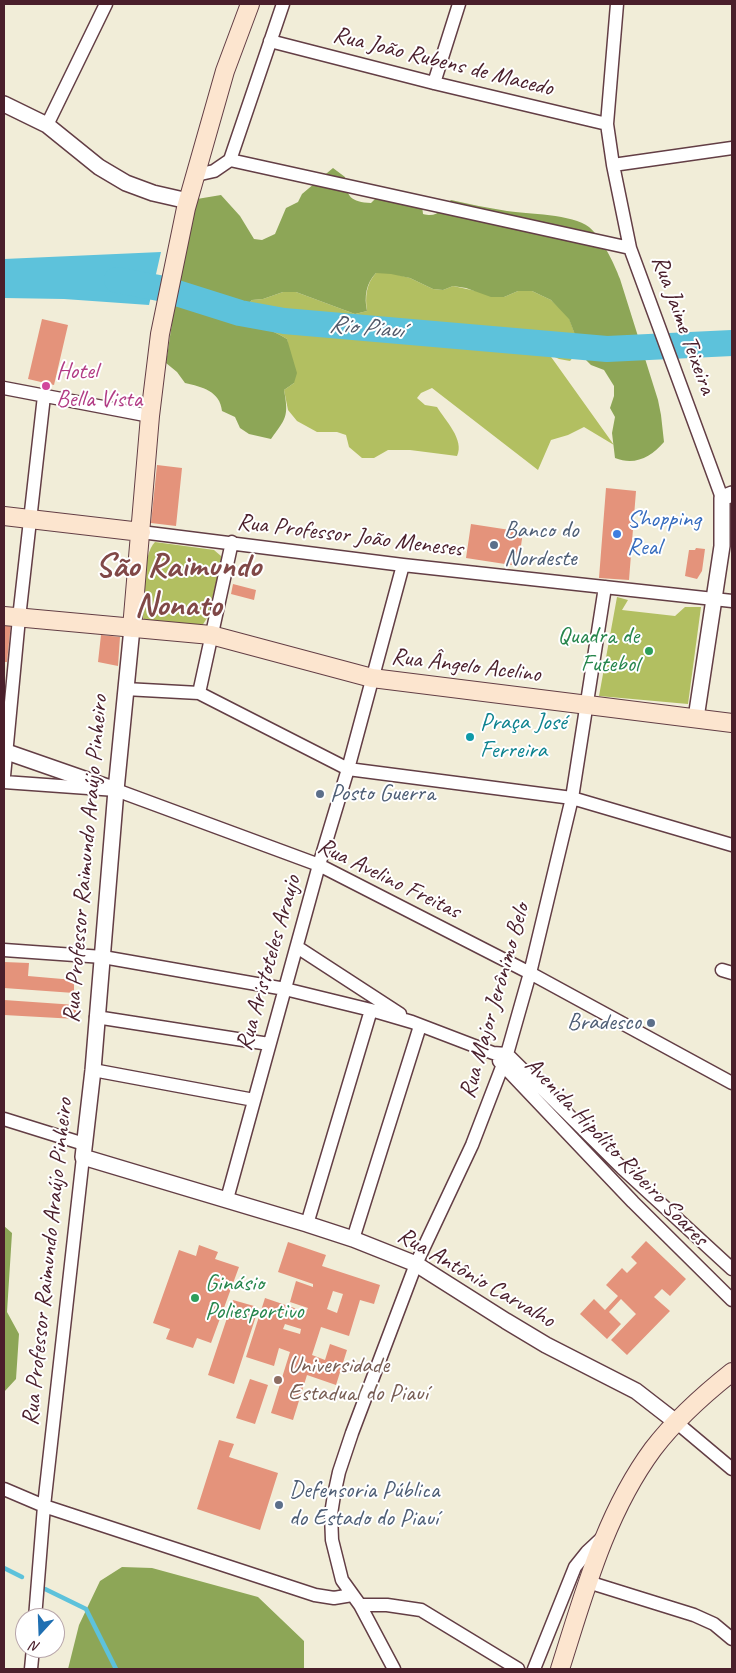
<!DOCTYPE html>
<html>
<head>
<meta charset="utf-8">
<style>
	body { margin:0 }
	#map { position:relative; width:736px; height:1673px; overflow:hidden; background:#f1edd8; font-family:Caveat,sans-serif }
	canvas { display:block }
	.frame { position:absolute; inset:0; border:5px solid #4a1f2b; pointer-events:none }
	.north { position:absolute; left:15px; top:1608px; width:50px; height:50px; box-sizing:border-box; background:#fff; border:1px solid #b7a5aa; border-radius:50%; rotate:200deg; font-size:14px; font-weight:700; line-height:20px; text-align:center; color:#4a1f2b }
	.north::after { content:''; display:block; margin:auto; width:18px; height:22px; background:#1f6fb2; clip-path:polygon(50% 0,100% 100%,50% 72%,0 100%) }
</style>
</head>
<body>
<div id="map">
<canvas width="736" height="1673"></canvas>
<div class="frame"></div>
<div class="north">N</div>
</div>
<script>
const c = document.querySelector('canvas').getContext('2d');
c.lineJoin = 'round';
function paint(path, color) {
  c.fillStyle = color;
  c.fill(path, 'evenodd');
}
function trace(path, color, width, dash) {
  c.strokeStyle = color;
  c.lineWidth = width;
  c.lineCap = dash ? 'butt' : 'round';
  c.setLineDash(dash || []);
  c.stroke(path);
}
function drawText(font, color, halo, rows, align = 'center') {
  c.font = font + ' Caveat,sans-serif';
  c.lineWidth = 4;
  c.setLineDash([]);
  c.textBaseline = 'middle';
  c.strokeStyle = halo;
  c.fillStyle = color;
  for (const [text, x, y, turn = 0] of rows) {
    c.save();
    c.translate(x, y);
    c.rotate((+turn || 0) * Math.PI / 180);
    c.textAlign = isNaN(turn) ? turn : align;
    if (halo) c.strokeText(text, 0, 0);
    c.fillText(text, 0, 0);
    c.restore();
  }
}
paint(new Path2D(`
	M376 273H391L410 278 433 289 443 290 453 286 504 297 518 291H532L551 300 562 310 569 318 577 340 582 347 570 361 559 359 549 354 614 445 584 427 568 435 551 440 538 470 432 388 421 393 417 398 425 405 437 407C445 420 465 440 457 456L410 450H388L374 458H362L349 447 346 435 337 432H317L297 421 288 410 284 390 294 383 287 339C273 330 252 324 240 313L252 300 263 299 283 292H296L355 314 367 311C365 297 366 284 376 273Z
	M155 542 214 550 221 556V564L207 618 202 626 145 621 143 618C144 600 142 555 155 542Z
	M617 597 628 600 622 610 675 616 685 607H701L688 704 599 696Z`), '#b2bf61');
paint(new Path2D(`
	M333 168 345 177C346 197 351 202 371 203L377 197 400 198 408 192 421 196 423 214C439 218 440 209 451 200 469 204 488 208 507 211 527 214 573 214 589 227 602 238 614 263 620 279L658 400 661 415 664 442C651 457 635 466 615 458L612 433 615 417 610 408 614 396V386L604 370 591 365 584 358 582 347 577 340 569 319 551 300 532 291H518L504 297H491L466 288 453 286 443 290 433 289 410 278 391 274 376 273C366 283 364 297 367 311L355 314 296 292H283L263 299 252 300 240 313C252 324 273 330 287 339L297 373 294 383 284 390C289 417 286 418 271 439L249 434 240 428 235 417 222 411C220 391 202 387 185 383L177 372 166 363 172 323 161 313 191 200 221 195 240 216 254 239 262 240 275 234 286 208 298 202 302 194Z
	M4 1226 12 1233 7 1312 19 1334 16 1379 4 1392Z
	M122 1567 152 1568 258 1597 304 1641V1669H68L79 1625 100 1581Z`), '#8da657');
paint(new Path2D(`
	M161 252 149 305 64 299 4 298V259Z`), '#5dc2db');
trace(new Path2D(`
	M4 1568 22 1577
	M45 1589 86 1609 116 1669`), '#5dc2db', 4.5);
trace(new Path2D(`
	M117 280 164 289 240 313 284 321 607 349 732 343`), '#5dc2db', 26);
paint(new Path2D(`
	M42 319 68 325 54 385 28 379Z
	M157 465 182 468 176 526 151 523Z
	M606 488 636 491 629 580 599 578Z
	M471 524 523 532 518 566 466 558Z
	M696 548 705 549 702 571 697 579 685 576 689 550H695Z
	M233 584 256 590 254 600 231 594Z
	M4 623H11L7 662H4Z
	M101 635 120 637 118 666 98 662Z
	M4 962 29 963 28 976 74 980V993L4 988Z
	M4 1000 76 1005V1019L4 1015Z
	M646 1241 686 1279 670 1296 662 1289 654 1297 670 1311 627 1355 611 1340 636 1314 621 1299 609 1312 621 1324 607 1339 580 1314 594 1299 605 1310 618 1296 606 1285 622 1268 627 1273 637 1263 631 1257Z
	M288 1242 326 1255 322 1266 380 1285 374 1304 360 1300 349 1336 321 1327 312 1355 325 1360 330 1344 347 1350 336 1385 307 1375 293 1420 271 1413 290 1352 279 1348 274 1366 246 1357 265 1298 306 1312 308 1308 290 1302 296 1281 313 1287V1284L278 1272ZM333 1291 343 1294 337 1313 327 1309ZM285 1324 301 1329 300 1334 283 1329Z
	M199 1245 218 1252 215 1259 239 1267 211 1343 197 1338 193 1348 166 1339 170 1329 153 1323 179 1250 196 1256Z
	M233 1300 254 1306 251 1315 256 1316 234 1384 208 1375Z
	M250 1379 268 1385 255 1424 236 1418Z
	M219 1440 234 1444 229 1457 278 1473 260 1530 197 1509Z`), '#e4937b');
const minor = new Path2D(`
	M617 4 607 124 613 165 630 248 722 498
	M270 41 434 83 607 124
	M434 83 459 4
	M47 125 106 4
	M230 160 630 248
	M613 165 732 148
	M196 175 214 171 230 160 283 4
	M4 388 150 416
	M141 532 403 565 732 601
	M125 689 199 693 348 769 572 798 732 845
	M199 693 232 542
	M4 776 19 618 44 396
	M4 782 116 790 319 865 530 973 732 1083
	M297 947 400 1014
	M4 950 103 957 285 989 371 1010 412 1022 493 1053 507 1054 622 1168 732 1269
	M722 970 732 973
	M96 1017 269 1044
	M499 1061 633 1202 732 1300
	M93 1070 254 1100
	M4 1119 84 1144
	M227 1199 319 865 348 769 403 565
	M307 1224 371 1010
	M353 1239 420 1026
	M676 1422 732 1469
	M4 1489 44 1506 315 1595 334 1598 352 1595
	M588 1582 694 1615 714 1624 732 1639
	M360 1605H387L421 1610 518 1669
	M35 1618 44 1506 83 1157
	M31 1669 33 1648
	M394 1669 360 1605 342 1580 332 1540 331 1514 334 1495 339 1472 352 1433 416 1264 472 1145 507 1054 530 973 572 798 605 587
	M534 1669 575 1567 587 1552 603 1537`);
const tertiary = new Path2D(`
	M4 104 47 125 99 167 126 183 153 193 188 201
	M132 628 116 790 93 1070 83 1157 307 1224 353 1239 416 1264 506 1321 546 1345 636 1391 676 1422
	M696 718 722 546V498L732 494
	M4 751 116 790`);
const secondary = new Path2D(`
	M4 516 141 532
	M4 616 211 635 372 678 732 723
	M132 628 150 416 160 334 186 208 225 71 250 4
	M560 1669C584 1594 605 1514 653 1449 676 1419 703 1395 732 1372`);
trace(minor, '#633e45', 15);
trace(tertiary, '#633e45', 18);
trace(secondary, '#633e45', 20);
trace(minor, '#fff', 12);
trace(tertiary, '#fff', 15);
trace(secondary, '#fce5cf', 18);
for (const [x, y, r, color] of [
	[46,386,5,"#d1479c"],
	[617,534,5,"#3f7fe0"],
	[494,545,5,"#5c6f8a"],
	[649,651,5,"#2e9e5b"],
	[470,737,5,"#0f9aa8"],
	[320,794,5,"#5c6f8a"],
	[651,1023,5,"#5c6f8a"],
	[195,1298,5,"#2e9e5b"],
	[278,1380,5,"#8d6e63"],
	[279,1505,5,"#5c6f8a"]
]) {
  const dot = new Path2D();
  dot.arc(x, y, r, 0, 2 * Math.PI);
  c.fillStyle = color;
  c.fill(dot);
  trace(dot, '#fff', 2);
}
drawText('24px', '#4a1f2b', '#fff', [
	["Rua João Rubens de Macedo",443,62,14],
	["Rua Jaime Teixeira",683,325,70],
	["Rua Professor João Meneses",350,536,7],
	["Rua Ângelo Acelino",466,666,7],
	["Rua Professor Raimundo Araújo Pinheiro",86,859,-85],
	["Rua Avelino Freitas",389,879,26],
	["Rua Aristoteles Araujo",269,963,-74],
	["Rua Major Jerônimo Belo",495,1001,-74],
	["Avenida Hipólito Ribeiro Soares",616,1152,46],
	["Rua Professor Raimundo Araújo Pinheiro",48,1262,-84],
	["Rua Antônio Carvalho",476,1278,30]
]);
drawText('24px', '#b23c85', '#fff', [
	["Hotel",56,372],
	["Bella Vista",56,400]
], 'left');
drawText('24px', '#366cbe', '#fff', [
	["Shopping",627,520],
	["Real",627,548]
], 'left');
drawText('24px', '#4e5e75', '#fff', [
	["Banco do",504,531],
	["Nordeste",504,559],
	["Posto Guerra",330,794],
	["Bradesco",641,1023,"right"],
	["Defensoria Pública",289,1491],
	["do Estado do Piauí",289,1519]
], 'left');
drawText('24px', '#27864d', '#fff', [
	["Quadra de",639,637],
	["Futebol",639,665],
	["Ginásio",205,1284,"left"],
	["Poliesportivo",205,1312,"left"]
], 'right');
drawText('24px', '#0d838f', '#fff', [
	["Praça José",480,723],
	["Ferreira",480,751]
], 'left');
drawText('24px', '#785e54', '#fff', [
	["Universidade",288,1366],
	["Estadual do Piauí",288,1394]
], 'left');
drawText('italic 25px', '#515869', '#fff', [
	["Rio Piauí",366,328,5]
]);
drawText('bold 34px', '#804847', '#fff', [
	["São Raimundo",178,567],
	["Nonato",178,606]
]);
</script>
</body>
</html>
